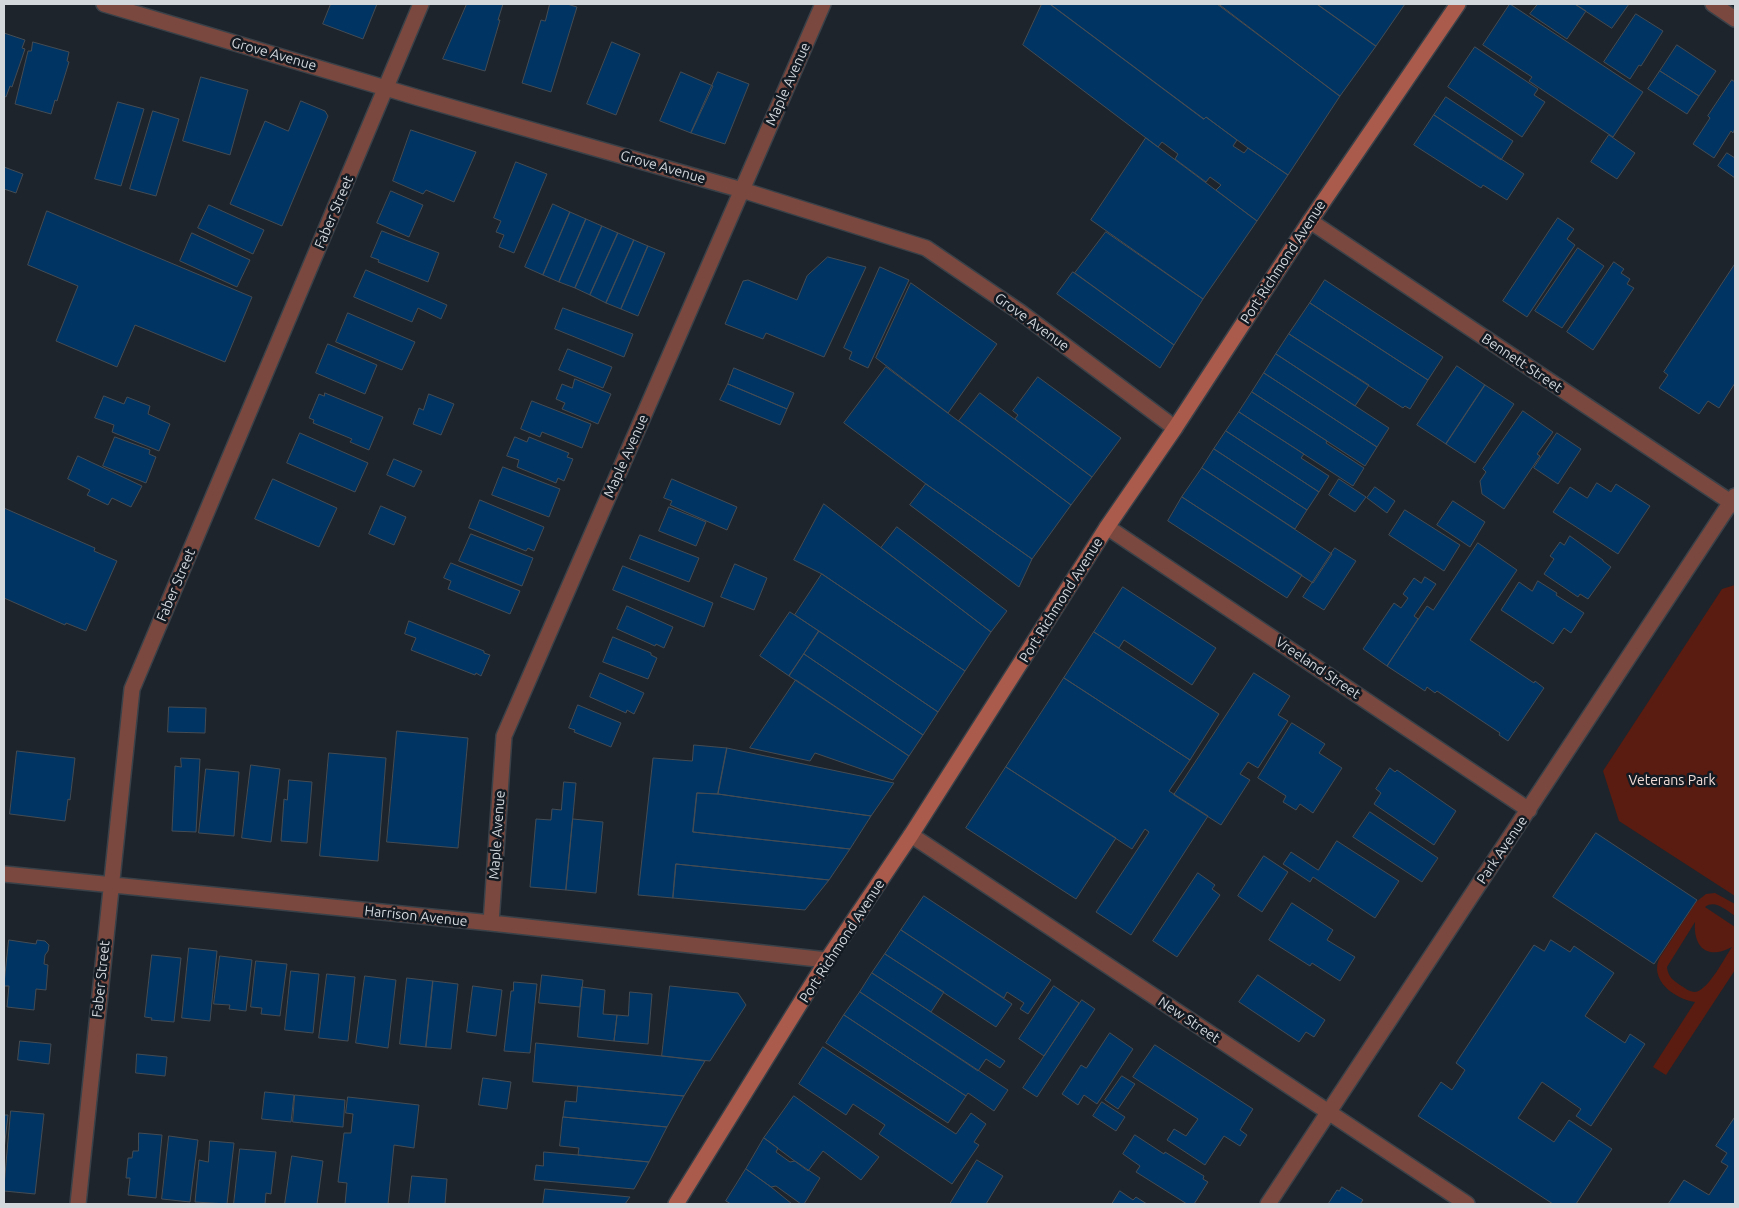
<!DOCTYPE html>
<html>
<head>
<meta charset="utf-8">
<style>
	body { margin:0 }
	#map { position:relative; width:1739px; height:1208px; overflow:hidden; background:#1d242c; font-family:Ubuntu,sans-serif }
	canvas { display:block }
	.frame { position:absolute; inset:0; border:5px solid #d3d8dd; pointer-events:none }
</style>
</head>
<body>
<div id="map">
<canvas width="1739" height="1208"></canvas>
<div class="frame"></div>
</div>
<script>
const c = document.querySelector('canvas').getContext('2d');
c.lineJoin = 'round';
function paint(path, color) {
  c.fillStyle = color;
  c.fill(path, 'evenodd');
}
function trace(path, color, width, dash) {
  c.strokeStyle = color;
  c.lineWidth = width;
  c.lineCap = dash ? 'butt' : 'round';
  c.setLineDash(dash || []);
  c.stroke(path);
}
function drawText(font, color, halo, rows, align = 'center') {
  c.font = font + ' Ubuntu,sans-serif';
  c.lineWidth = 5;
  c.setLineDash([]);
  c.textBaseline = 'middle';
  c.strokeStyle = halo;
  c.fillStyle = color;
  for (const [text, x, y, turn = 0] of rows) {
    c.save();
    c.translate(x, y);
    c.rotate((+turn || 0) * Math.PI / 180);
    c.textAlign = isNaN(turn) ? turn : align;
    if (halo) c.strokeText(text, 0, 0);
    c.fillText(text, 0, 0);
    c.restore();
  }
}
paint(new Path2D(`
	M1735 585V896L1619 821 1603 771 1722 589Z
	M1715 893 1735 904V916C1727 911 1715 899 1705 907L1735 927V970L1666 1075 1653 1067 1695 1002C1675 999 1648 980 1660 957L1696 902 1706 894ZM1695 922C1693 948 1708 960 1732 947 1725 957 1708 991 1695 992 1689 992 1685 988 1680 985 1673 980 1668 977 1667 967Z`), '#5a1c10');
const building = new Path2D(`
	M331 4H377L363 39 323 24Z
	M467 4H503L498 20H500L485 71 443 59Z
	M550 4H567L577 7 551 92 522 83 541 20 545 21Z
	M1042 4H1050L1204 119 1206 117 1237 140 1233 146 1244 153 1248 148 1288 175 1257 221 1216 190 1221 185 1210 177 1206 182 1175 159 1178 154 1162 142 1158 147 1023 45Z
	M1050 4H1217L1340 96 1288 175 1248 148 1206 117 1204 119Z
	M1219 4H1317L1376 46 1340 96Z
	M1317 4H1405L1376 46Z
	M1510 4 1643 92 1613 137 1529 81 1532 77 1483 45Z
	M1538 4H1575L1586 11 1567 39 1530 14Z
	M1575 4H1629L1612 28Z
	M1636 14 1663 31 1641 66 1639 65 1630 79 1604 62Z
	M4 33 25 40 22 48 25 49 12 87 10 86 6 97 4 96Z
	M33 42 69 52 67 61 69 62 57 101 55 100 51 114 15 104 28 51H31Z
	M612 42 640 54 616 115 587 104Z
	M1677 45 1716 71 1699 96 1660 71Z
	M1475 47 1538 89 1534 95 1545 102 1522 137 1448 87Z
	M1660 71 1699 96 1687 114 1648 89Z
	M681 72 713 86 691 133 660 121Z
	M718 72 749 84 725 144 691 133Z
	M201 77 248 90 230 155 183 141Z
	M1732 80 1735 82V128L1733 133 1731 131 1714 158 1693 144 1710 118 1708 116Z
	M1446 97 1513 141 1501 160 1434 115Z
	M301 101 325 111 328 116 282 226 230 204 265 121 288 131Z
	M118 102 144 109 121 186 95 179Z
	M153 111 179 119 156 196 130 189Z
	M1434 115 1524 174 1507 200 1483 185 1481 188 1414 145Z
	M411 130 476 152 454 202 426 190 423 194 393 181Z
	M1609 135 1635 153 1617 179 1591 162Z
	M1146 138 1257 221 1203 299 1091 220Z
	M1727 153 1735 158V178L1718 166Z
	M516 162 547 174 514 253 499 247 504 235 496 232 501 221 494 218Z
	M4 167 23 174 16 193 4 189Z
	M391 191 423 205 409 237 377 223Z
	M553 204 570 212 543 275 525 267Z
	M209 205 264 230 253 254 198 228Z
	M47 211 252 297 225 362 135 325 117 367 56 341 78 286 28 265Z
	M570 212 586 219 559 282 543 275Z
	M1558 218 1574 229 1567 239 1575 245 1527 317 1503 301Z
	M586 219 602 226 575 288 559 282Z
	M602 226 618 233 590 295 575 288Z
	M382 231 439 253 428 282 378 262 379 260 371 257Z
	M1106 232 1203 299 1174 345 1075 273Z
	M192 233 250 260 237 287 180 261Z
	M618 233 634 240 606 303 590 295Z
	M634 240 648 246 621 309 606 303Z
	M648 246 665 253 638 316 621 309Z
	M1578 248 1604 266 1562 328 1535 311Z
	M828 257 866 267 824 357 766 333 763 339 725 324 743 281 748 280 797 300 807 276Z
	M1614 262 1624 269 1621 273 1630 279 1627 284 1634 288 1593 350 1567 332Z
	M1735 264V383L1719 408 1708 401 1699 414 1659 388 1668 375 1664 372Z
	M880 267 909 280 868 368 849 359 852 352 844 348Z
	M366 270 447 305 441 319 418 308 412 322 354 297Z
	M1073 272 1174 345 1160 368 1057 294Z
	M1325 280 1443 357 1428 380 1310 303Z
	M911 283 997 344 948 413 876 358Z
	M1310 303 1428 380 1410 409 1405 406 1403 408 1289 334Z
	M563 308 633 334 624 357 555 329Z
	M348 313 415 342 402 370 336 342Z
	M1289 334 1369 385 1355 406 1276 354Z
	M328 344 377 365 365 394 316 373Z
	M568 349 612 367 603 388 559 370Z
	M1276 354 1389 428 1377 447 1264 373Z
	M1457 366 1485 385 1446 444 1417 425Z
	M886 367 1071 505 1032 559 926 484 844 423Z
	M734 368 794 393 787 409 728 384Z
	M1264 373 1377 447 1365 466 1252 392Z
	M1038 377 1121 438 1092 477 1015 419 1018 415 1013 411Z
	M575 379 611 394 598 424 562 409 565 403 556 399 562 384 572 388Z
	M728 384 787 409 780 425 720 400Z
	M1485 385 1514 404 1475 463 1446 444Z
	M1252 392 1327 441 1326 443 1364 468 1353 486 1239 412Z
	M325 393 383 417 369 450 350 442 352 439 313 423 314 420 309 418 319 394 324 396Z
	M980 393 1092 477 1071 505 959 421Z
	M429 394 454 404 441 435 413 424 419 408 423 410Z
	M104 396 124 404 127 397 150 406 148 414 170 424 159 451 112 432 114 425 95 418Z
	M532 401 591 424 582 448 542 432 540 437 521 429Z
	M1523 411 1553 432 1537 454 1540 456 1504 509 1482 494 1480 481 1486 472 1483 469Z
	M1239 412 1304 454 1301 458 1329 476 1319 492 1226 431Z
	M1226 431 1319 492 1307 510 1214 449Z
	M300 433 368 463 355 492 287 463Z
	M1557 433 1581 449 1558 484 1534 468Z
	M115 437 150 450 149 454 156 457 146 483 103 466Z
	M515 437 527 442 529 437 569 453 567 457 573 459 564 481 558 478 556 483 517 467 519 460 507 456Z
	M1214 449 1307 510 1295 529 1202 468Z
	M78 456 142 486 131 507 112 498 108 505 87 495 90 490 68 479Z
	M394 459 422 471 414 487 387 475Z
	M503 467 560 489 549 517 492 495Z
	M1202 468 1332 554 1313 583 1182 497Z
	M273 479 337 508 319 547 255 519Z
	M672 479 737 507 727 530 670 505 672 501 664 498Z
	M1339 479 1366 497 1355 512 1329 495Z
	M1597 483 1611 492 1616 484 1650 506 1618 554 1553 512 1570 487 1587 498Z
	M926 484 1032 559 1019 587 910 505Z
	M1375 487 1395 501 1387 513 1367 498Z
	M1182 497 1302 575 1287 598 1168 521Z
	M480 500 544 527 534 551 528 548 526 551 469 528Z
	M1453 501 1485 522 1470 547 1437 525Z
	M824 504 991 632 965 671 822 574 794 560Z
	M381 506 406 517 394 545 369 534Z
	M669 507 706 522 696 546 659 531Z
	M4 508 95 548 94 551 117 561 86 631 66 623 65 625 4 598Z
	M1405 510 1460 545 1444 571 1389 535Z
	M897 527 1007 611 991 632 881 548Z
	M471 534 533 558 522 586 459 561Z
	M640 535 699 558 689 582 630 559Z
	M1570 536 1603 560V561L1611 567 1588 599 1580 594 1578 597 1544 574 1554 559 1550 556 1560 542 1564 545Z
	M1478 543 1517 570 1470 640 1534 683 1535 681 1544 688 1508 741 1499 735 1500 733 1437 691 1435 693 1427 687 1425 691 1387 666 1427 606 1433 610Z
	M1335 548 1356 561 1324 610 1303 597Z
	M451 563 520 591 510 614 448 589 451 581 444 578Z
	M735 564 767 578 754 610 721 597Z
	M623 566 713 603 704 627 613 590Z
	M822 574 965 671 938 712 795 615Z
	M1425 577 1436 584 1414 616 1418 619 1387 666 1363 649 1394 603 1401 608 1408 598 1403 594 1414 578 1421 583Z
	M1538 581 1557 593 1556 595 1584 613 1571 633 1564 628 1553 644 1501 610 1519 582 1532 591Z
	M1123 587 1216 648 1192 685 1124 640 1119 648 1094 632Z
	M627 606 673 627 664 648 656 644 655 646 617 629Z
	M790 612 819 631 789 676 760 656Z
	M409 621 484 651V653L490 655 481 676 476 673 475 675 411 650 416 638 405 634Z
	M819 631 938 712 923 735 804 654Z
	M1094 632 1219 714 1190 760 1064 678Z
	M613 637 651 653V655L657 658 648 679 603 662Z
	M804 654 923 735 909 756 789 676Z
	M600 673 644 693 634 714 627 710 626 713 590 697Z
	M1254 673 1290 696 1278 715 1288 721 1258 768 1248 762 1240 774 1250 780 1221 825 1174 795Z
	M1064 678 1190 760 1169 791 1208 816 1131 935 1096 912 1149 832 1145 829 1132 849 1006 767Z
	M796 680 909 756 893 780 815 753 810 761 750 748Z
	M578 705 621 723 611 747 574 732 575 730 569 728Z
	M169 707 206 708 205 733 168 732Z
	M1292 723 1325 744 1319 753 1342 768 1313 813 1300 804 1296 810 1283 802 1286 796 1258 778Z
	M397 731 468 738 458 848 387 842Z
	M694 745 727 748 718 794 697 793 693 832 850 849 829 880 676 864 673 898 638 895 653 758 692 761Z
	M727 748 894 783 871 816 718 794Z
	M17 751 75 758 70 800 68 799 65 821 10 814Z
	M329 753 386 758 378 861 320 856Z
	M181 758 200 759 196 832 172 831 175 766 181 767Z
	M251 765 280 769 271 842 242 838Z
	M1006 767 1116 838 1076 899 966 828Z
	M1390 768 1395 772 1397 770 1456 811 1434 845 1374 804 1381 793 1376 789Z
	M206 769 239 772 234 836 199 833Z
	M289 780 312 782 307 843 281 841 284 799 287 800Z
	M564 782 576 783 566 890 530 887 536 819 551 820 552 809 561 810Z
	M697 793 718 794 871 816 850 849 693 832Z
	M1370 812 1438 858 1422 882 1353 837Z
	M573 819 603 822 596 893 566 890Z
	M1596 833 1697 900 1654 964 1553 897Z
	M1337 841 1399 881 1375 918 1313 877 1310 882 1283 864 1291 852 1318 870Z
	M1264 856 1288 872 1262 912 1238 896Z
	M676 864 829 880 805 910 673 898Z
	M1198 873 1215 885 1212 889 1220 895 1177 957 1153 941Z
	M924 896 1051 980 1028 1014 1020 1009 1024 1003 1007 992 1004 998 901 930Z
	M1292 903 1333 930 1327 940 1355 957 1340 981 1312 963 1310 966 1269 940Z
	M901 930 1012 1004 996 1027 885 954Z
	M9 940 36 944 37 940 45 941 49 945 48 951 45 955 44 964 48 965 46 990 36 989 34 1010 7 1007 9 986H4V984Z
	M1551 940 1570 952 1574 946 1614 973 1585 1016 1625 1043 1630 1034 1645 1044 1591 1126 1576 1116 1581 1109 1542 1082 1518 1118 1554 1142 1569 1120 1612 1149 1576 1204H1553L1418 1116 1441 1082 1452 1090 1465 1070 1456 1063 1534 945 1544 951Z
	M189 948 217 951 210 1021 182 1018Z
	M885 954 944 992 931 1012 872 973Z
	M152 955 181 958 174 1022 151 1020 152 1018 145 1017Z
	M220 956 252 960 246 1011 229 1009 230 1005 214 1004Z
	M256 961 287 964 280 1016 261 1014 262 1008 251 1007Z
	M291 971 319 974 313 1033 285 1030Z
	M872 973 1005 1061 1000 1068 986 1059 978 1071 860 992Z
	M327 974 355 977 348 1041 319 1038Z
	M542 975 583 980 580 1007 539 1003Z
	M1258 975 1325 1020 1314 1037 1306 1032 1299 1042 1239 1002Z
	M365 976 396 980 388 1048 356 1043Z
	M407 978 433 981 426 1047 400 1044Z
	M433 981 458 984 451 1049 426 1047Z
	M514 982 537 984 530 1053 504 1051 511 991H513Z
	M473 986 502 990 496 1036 467 1032Z
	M670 986 738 993 746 1005 710 1061 662 1056Z
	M1054 986 1079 1003 1044 1056 1019 1039Z
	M582 987 605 990 603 1014 617 1015 614 1041 578 1037Z
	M630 992 652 994 648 1044 614 1041 617 1015 628 1016Z
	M860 992 1008 1090 994 1111 968 1093 966 1096 844 1015Z
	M1082 1000 1095 1009 1037 1097 1023 1088Z
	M844 1015 966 1096 948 1123 826 1043Z
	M1110 1033 1133 1049 1097 1104 1084 1095 1078 1105 1062 1094 1081 1065 1086 1068Z
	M20 1041 51 1044 49 1064 18 1060Z
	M536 1043 662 1056 705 1061 684 1096 533 1082Z
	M1155 1045 1253 1109 1240 1130 1247 1135 1240 1146 1224 1136 1205 1165 1167 1140 1174 1129 1186 1136 1198 1119 1133 1077Z
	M823 1047 956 1134 971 1113 986 1124 974 1142 979 1145 952 1184 879 1134 885 1125 853 1104 846 1115 799 1084Z
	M137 1054 167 1057 165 1076 136 1073Z
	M1122 1076 1135 1084 1118 1109 1105 1100Z
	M483 1078 511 1082 507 1109 479 1105Z
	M578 1086 684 1096 667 1127 563 1117 565 1101 576 1102Z
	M265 1092 294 1095 291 1122 262 1119Z
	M295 1095 345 1100 343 1127 293 1122Z
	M794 1096 879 1157 861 1180 823 1151 808 1171 764 1138Z
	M348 1097 419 1105 414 1148 394 1145 388 1204H345L347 1183 338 1182 344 1133H351L353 1114 346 1113Z
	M1102 1102 1125 1117 1116 1131 1093 1116Z
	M11 1111 44 1114 35 1194 4 1191Z
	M4 1115H8L4 1150Z
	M563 1117 667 1127 649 1162 578 1155 579 1148 560 1146Z
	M1735 1117V1204H1668L1684 1180 1709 1195 1728 1166 1721 1162 1727 1153 1716 1146Z
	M139 1133 162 1135 156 1198 128 1195 130 1178H126L128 1158H132L133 1151H138Z
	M1135 1135 1164 1154 1165 1152 1204 1176 1203 1179 1208 1182 1194 1204H1187L1136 1172 1140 1166 1123 1154Z
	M169 1136 198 1140 190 1202 162 1199Z
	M764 1138 778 1148 776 1152 790 1162 795 1161 820 1178 804 1204H801L776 1186 771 1187 746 1169Z
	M210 1141 234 1143 227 1204 195 1202 199 1160 208 1162Z
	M240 1149 276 1152 271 1194 266 1193 265 1204H234Z
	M544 1152 578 1155 649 1162 634 1189 534 1180 536 1165 543 1166Z
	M292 1156 323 1161 317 1204H285Z
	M977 1160 1003 1176 986 1204H950Z
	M746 1169 771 1187 792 1204H731L726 1201Z
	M412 1176 447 1179 445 1204H409Z
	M1342 1187 1363 1200 1360 1204H1328L1337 1190 1339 1191Z
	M545 1189 630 1197 625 1204H543Z
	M1120 1191 1133 1200 1136 1197 1147 1204H1112Z`);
paint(building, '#003463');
trace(building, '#444c54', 1);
const street = new Path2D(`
	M104 4 419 98 742 190 926 248 1020 312 1175 428
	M1713 4 1735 19
	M1310 221 1735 505
	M1107 527 1529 810
	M911 835 1467 1204
	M4 874 491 923 827 960
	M491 923 504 736 823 4
	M78 1204 132 689 421 4
	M1268 1204 1735 496`);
const secondary = new Path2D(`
	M676 1204 827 960 911 835 1107 527 1175 428 1310 221 1458 4`);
trace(street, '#3a4148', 18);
trace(secondary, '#3a4148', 18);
trace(street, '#7a483e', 15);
trace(secondary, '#aa5b4b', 15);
drawText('14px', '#d3d8dd', '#131a22', [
	["Grove Avenue",274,54,16],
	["Maple Avenue",788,84,-66],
	["Grove Avenue",663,167,16],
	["Faber Street",334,212,-67],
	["Port Richmond Avenue",1283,262,-57],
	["Grove Avenue",1032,322,36],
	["Bennett Street",1522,363,34],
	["Maple Avenue",626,456,-66],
	["Faber Street",176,585,-67],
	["Port Richmond Avenue",1061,600,-58],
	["Vreeland Street",1318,668,34],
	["Maple Avenue",497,835,-86],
	["Park Avenue",1502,850,-56],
	["Harrison Avenue",416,916,6],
	["Port Richmond Avenue",842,941,-57],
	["Faber Street",101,979,-84],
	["New Street",1189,1020,34]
]);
drawText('14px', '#f1dbd6', '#131a22', [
	["Veterans Park",1672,780]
]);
</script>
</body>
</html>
